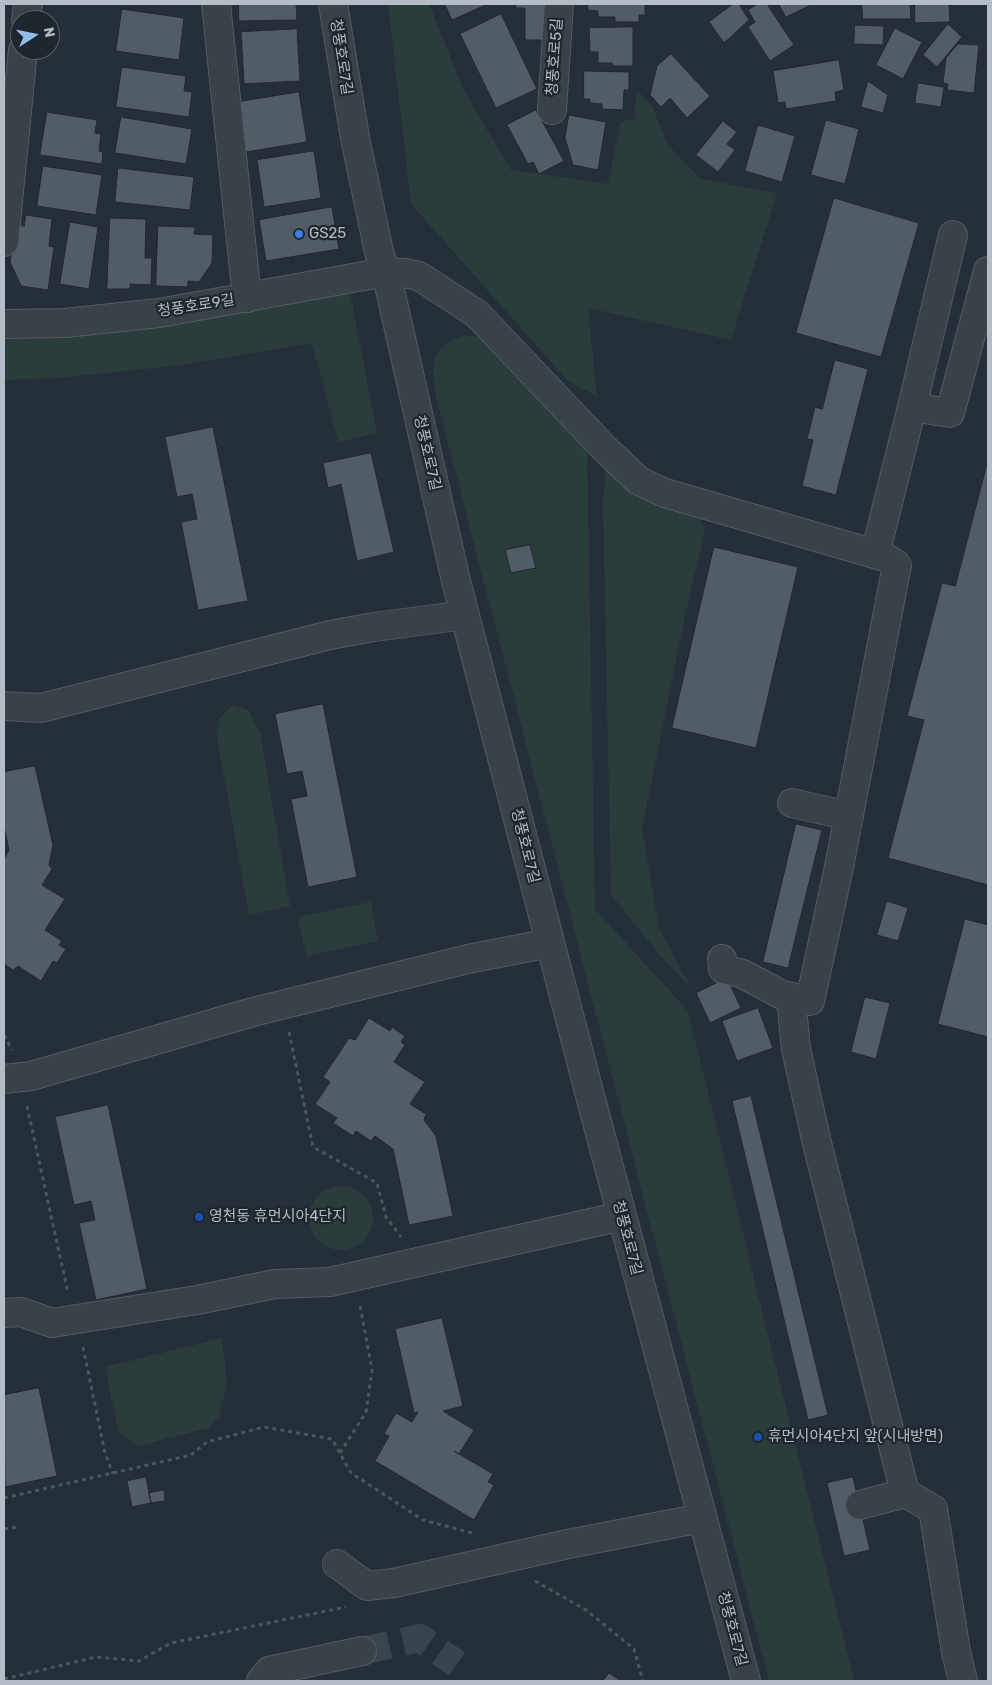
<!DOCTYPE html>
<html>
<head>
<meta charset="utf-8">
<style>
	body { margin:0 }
	#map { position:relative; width:992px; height:1685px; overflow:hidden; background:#252f39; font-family:Rubik,sans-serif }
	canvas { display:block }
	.frame { position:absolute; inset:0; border:5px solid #b4bcc5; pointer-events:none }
	.north { position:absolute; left:10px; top:10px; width:50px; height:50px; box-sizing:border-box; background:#1e262e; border:1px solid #5a626a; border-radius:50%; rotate:79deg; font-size:14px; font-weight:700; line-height:20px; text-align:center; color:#b4bcc5 }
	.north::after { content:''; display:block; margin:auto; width:18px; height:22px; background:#93beeb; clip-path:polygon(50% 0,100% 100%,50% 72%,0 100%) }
</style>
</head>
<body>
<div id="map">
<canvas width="992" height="1685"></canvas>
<div class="frame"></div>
<div class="north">N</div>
</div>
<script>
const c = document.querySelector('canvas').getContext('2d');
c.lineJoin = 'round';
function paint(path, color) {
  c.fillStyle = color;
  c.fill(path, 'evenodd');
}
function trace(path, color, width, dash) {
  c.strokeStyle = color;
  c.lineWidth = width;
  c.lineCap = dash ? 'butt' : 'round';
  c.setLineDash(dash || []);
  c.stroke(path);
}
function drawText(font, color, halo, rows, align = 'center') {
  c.font = font + ' Rubik,"Noto Sans KR",sans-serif';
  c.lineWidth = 4.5;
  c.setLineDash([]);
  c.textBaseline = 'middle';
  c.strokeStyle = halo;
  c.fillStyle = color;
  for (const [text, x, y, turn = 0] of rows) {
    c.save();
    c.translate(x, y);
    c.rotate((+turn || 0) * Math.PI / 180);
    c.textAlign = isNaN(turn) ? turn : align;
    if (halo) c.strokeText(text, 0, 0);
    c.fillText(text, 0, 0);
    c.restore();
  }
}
paint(new Path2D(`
	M388 4H429L464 91 511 170 608 184 620 122 634 119 637 90 652 106 668 145 701 179 777 193 731 340 588 308 597 396 568 381 411 204Z
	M349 287 377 433 338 442 312 343 182 365 58 378 4 380V330Z
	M466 335 484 338 587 441 595 909 688 1011 854 1681H769L438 405C432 372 426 345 466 335Z
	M606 464 641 495 659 506 699 519 705 528 685 617 642 828 659 928 691 988 659 954 611 895 603 502Z
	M232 705 248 710 260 732 290 906 249 915 216 732 219 719Z
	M371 902 378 941 306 956 298 917Z
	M309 1218a32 32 0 1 1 64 0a32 32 0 1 1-64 0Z
	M222 1338 227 1383 219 1416 208 1428 138 1446 118 1431 105 1367Z`), '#2a3d3c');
const building = new Path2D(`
	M239 4H296L297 20 239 21Z
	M445 4H488L452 20Z
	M516 4H551L550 40H525V8H516Z
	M588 4H645V15H639V22H615V17H598V11L588 10Z
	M733 4H739L749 20 724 43 709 22Z
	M758 4H767L794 45 770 61 748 27 755 22 748 10Z
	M779 4H813L786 17Z
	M862 4H910L911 19H863Z
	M915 4H949L950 22 915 23Z
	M122 9 184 18 179 60 116 51Z
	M501 14 537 89 496 108 460 34Z
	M948 24 962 37 937 67 923 55Z
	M855 25 884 26 883 45 854 44Z
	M633 27V66H613L612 63H598V52H590L589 28Z
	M895 28 922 42 903 79 876 65Z
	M297 29 300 81 244 84 241 32Z
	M958 44 979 45 974 93 947 90 948 84 943 83 946 58Z
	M671 54 710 96 687 118 670 98 661 107 650 95 657 66Z
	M839 60 844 90 835 92 836 101 786 109 785 102 778 103 773 71Z
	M122 67 186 76 184 91 192 92 189 117 116 107Z
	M584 71 629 72V90H624L623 110 602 109V104L590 103V99H584Z
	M868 81 888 95 883 113 861 107Z
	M918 83 944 87 941 107 915 103Z
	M299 92 307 142 246 152 238 102Z
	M536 110 564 161 539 174 533 162 528 164 507 125Z
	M47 112 97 120 95 133 101 134 99 151 103 152 102 164 40 155Z
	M569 115 606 122 598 170 573 165 565 138Z
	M121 117 192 129 186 164 115 153Z
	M826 120 859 129 845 184 811 175Z
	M723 121 737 132 727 144 735 150 718 172 696 155Z
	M758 125 795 136 782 182 745 171Z
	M314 151 321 198 264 207 257 160Z
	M43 166 102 175 96 215 37 206Z
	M118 168 194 177 190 210 115 202Z
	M834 198 919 223 881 357 796 333Z
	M332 207 339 249 266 261 259 220Z
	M26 215 52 219 49 246 54 247 48 290 21 286 10 262 16 225 24 226Z
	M110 218 146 219 145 258H152L151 285 130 284V289H107Z
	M70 222 98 227 89 289 60 284Z
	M158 226 195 227 194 234 213 235 212 263 199 282 188 281V287L156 286Z
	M835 360 868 369 836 495 802 486 813 440 807 439 815 407 822 409Z
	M213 427 248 601 198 610 181 522 197 519 192 494 177 497 165 437Z
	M371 453 394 552 357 561 341 484 328 488 323 463Z
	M988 460V885L888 858 924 720 907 716 942 583 955 586Z
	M530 545 536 568 511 573 505 550Z
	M714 547 798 567 756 748 672 728Z
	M323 704 357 877 308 887 291 799 307 796 302 771 287 774 275 714Z
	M35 766 53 845 49 865 52 869 42 885 65 899 45 930 62 941 59 945 66 949 57 963 53 961 41 981 18 966 13 970 4 964V859L9 850 4 827V772Z
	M796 824 822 830 788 968 763 962Z
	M887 901 908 908 898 941 877 935Z
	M965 919 988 925V1037L938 1024Z
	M727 978 741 1008 710 1023 696 993Z
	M865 997 890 1003 876 1059 851 1052Z
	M758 1008 773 1048 737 1061 722 1021Z
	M369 1018 390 1031 392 1027 405 1036 401 1042 405 1045 394 1062 425 1082 410 1104 426 1114 424 1120 436 1136 453 1216 409 1225 393 1149 375 1136 371 1141 356 1131 353 1136 333 1123 337 1118 315 1104 330 1082 323 1077 349 1038 355 1040Z
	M751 1096 828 1415 808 1420 732 1101Z
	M108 1105 147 1289 96 1300 79 1223 95 1220 91 1201 74 1205 55 1117Z
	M442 1318 463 1406 443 1411 474 1430 459 1454 454 1451 493 1474 488 1482 494 1485 474 1520 375 1461 389 1436 384 1434 396 1413 412 1422 418 1412 414 1413 395 1329Z
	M39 1388 57 1476 5 1487 4 1395Z
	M146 1477 151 1503 132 1507 127 1481Z
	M853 1477 870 1550 844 1556 827 1483Z
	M164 1490 165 1501 151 1503 149 1493Z
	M609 1673 621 1681H603Z`);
paint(building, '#515c67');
trace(building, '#202830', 1);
trace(new Path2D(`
	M362 1651 420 1638 457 1664`), '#3a444e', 28, [28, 14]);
const minor = new Path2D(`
	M216 4 247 298
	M333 4 355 138 379 252 386 272 456 581 588 1088 746 1681
	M26 20 28 4
	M552 110 559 4
	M4 242 23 50
	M4 324 65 323 159 313 386 272 405 273 419 276 477 314 605 449 639 481 665 493 885 557 897 565 838 872 810 1001 782 995 743 974 723 969 722 959
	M912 407 950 413 988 271
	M875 554 912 407 953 235
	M4 706 41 708 330 635 374 627 465 615
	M792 803 849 816
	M791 997 796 1049 816 1139 905 1493 860 1505
	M4 1079 31 1076 253 1012 468 959 550 943
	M4 1313 21 1312 52 1323 197 1300 275 1284 330 1282 622 1216
	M905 1493 933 1509 956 1652 963 1681
	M337 1564 367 1586 394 1583 568 1544 702 1518
	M261 1681 269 1671 362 1651`);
trace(minor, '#545c64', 30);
trace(new Path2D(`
	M289 1032 313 1147 377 1183 386 1217 401 1237
	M4 1035 12 1050
	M27 1106 68 1293
	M83 1347 105 1453 113 1474
	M340 1453 366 1412 372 1370 360 1305
	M4 1498 191 1455 207 1442 264 1427 332 1439 351 1473 423 1520 476 1534
	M4 1529 17 1527
	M535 1581 586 1610 634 1649 643 1681
	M4 1679 96 1657 139 1661 171 1643 346 1607`), '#495a5a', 3, [4, 4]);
trace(minor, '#394149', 28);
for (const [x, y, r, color] of [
	[299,234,5,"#3f7fe0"],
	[199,1217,5,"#1a4fb4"],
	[758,1437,5,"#1a4fb4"]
]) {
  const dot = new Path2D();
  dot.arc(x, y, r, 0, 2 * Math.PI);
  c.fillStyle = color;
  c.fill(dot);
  trace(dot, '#1e262e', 2);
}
drawText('15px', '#b4bcc5', '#1e262e', [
	["청풍호로7길",341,57,81],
	["청풍호로5길",555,57,-86],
	["청풍호로9길",196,306,-9],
	["청풍호로7길",427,453,77],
	["청풍호로7길",525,846,76],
	["청풍호로7길",627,1238,75],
	["청풍호로7길",732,1629,75]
]);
drawText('15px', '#b4bcc5', '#1e262e', [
	["GS25",309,234],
	["영천동 휴먼시아4단지",209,1217],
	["휴먼시아4단지 앞(시내방면)",768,1437]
], 'left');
</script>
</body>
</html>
